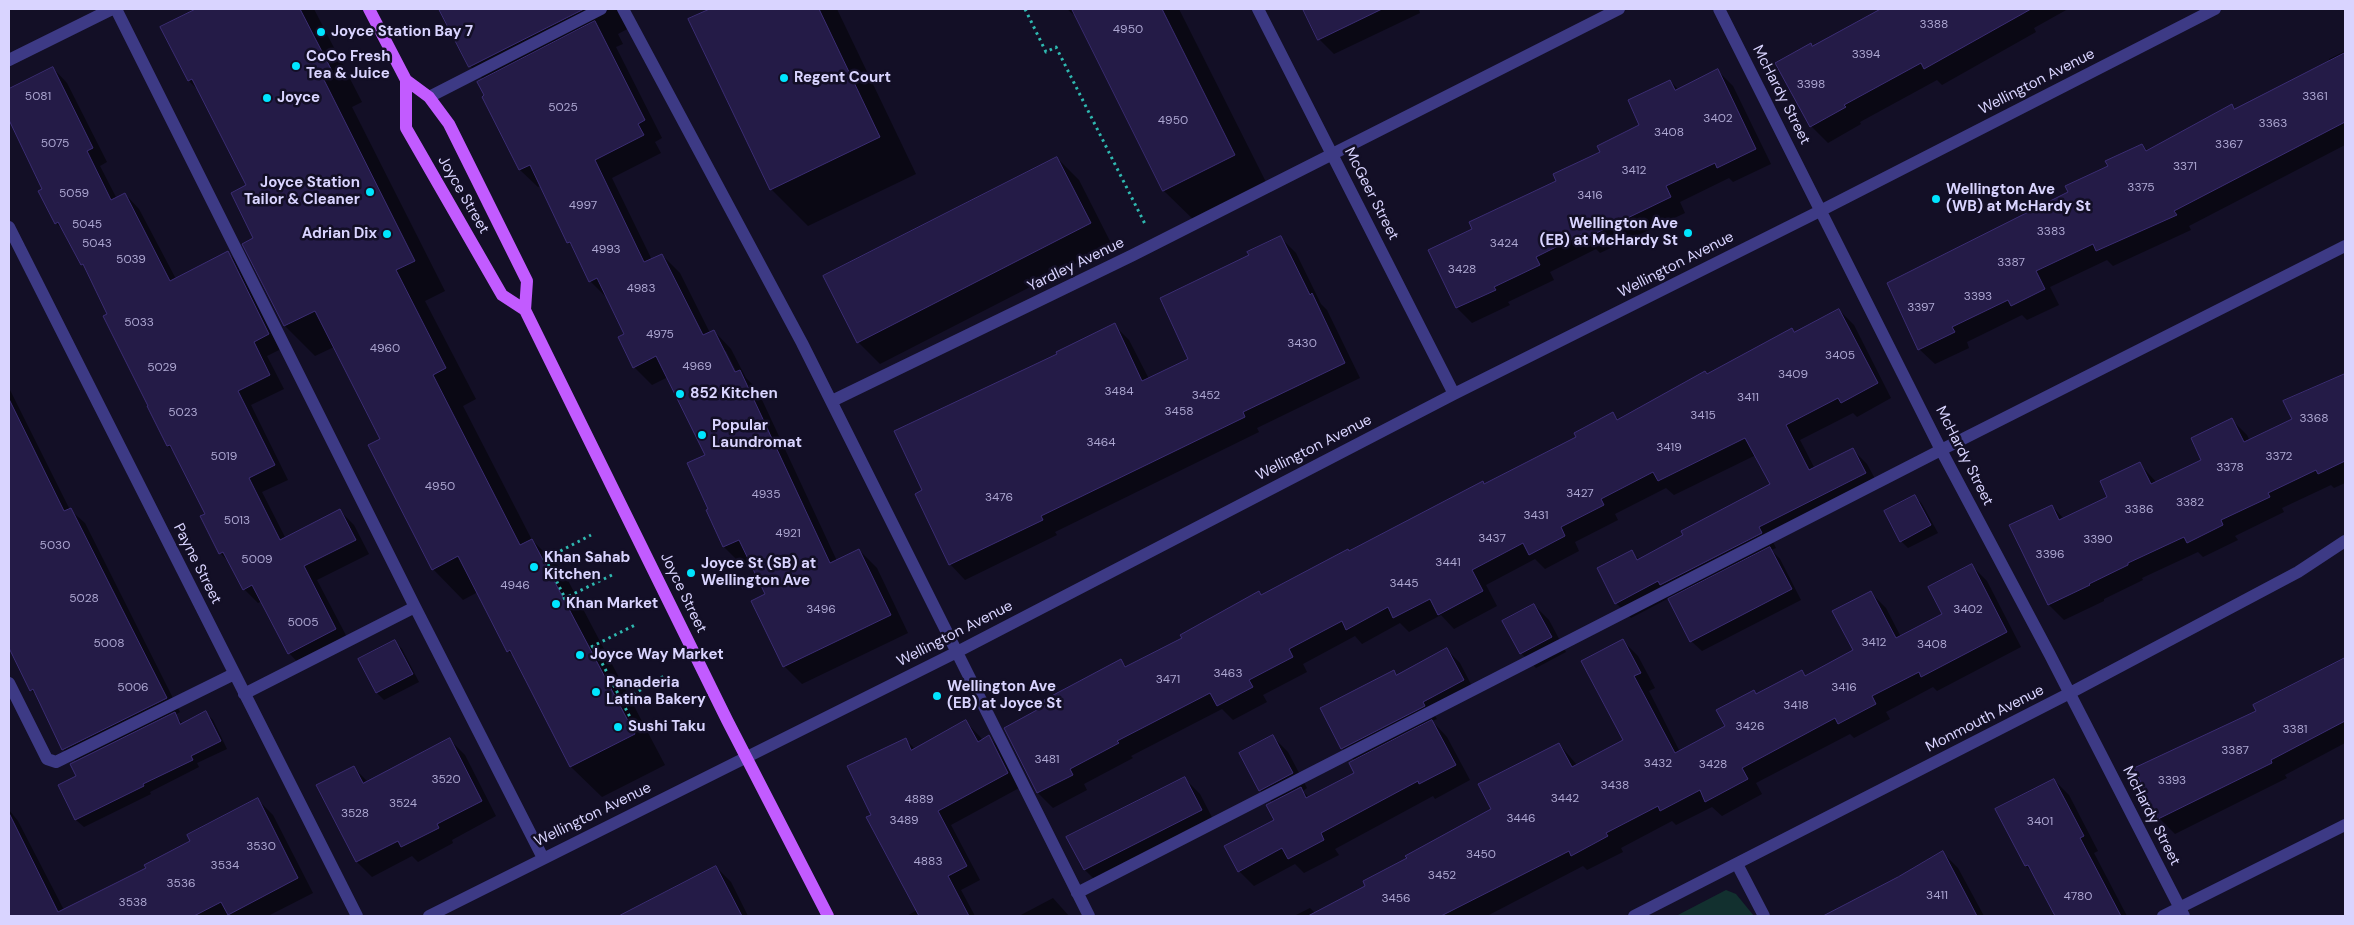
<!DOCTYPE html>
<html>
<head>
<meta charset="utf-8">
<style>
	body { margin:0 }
	#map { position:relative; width:2354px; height:925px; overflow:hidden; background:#130f26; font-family:"DM Sans",sans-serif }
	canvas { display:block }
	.frame { position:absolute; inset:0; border:10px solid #d9d4ff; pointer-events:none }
</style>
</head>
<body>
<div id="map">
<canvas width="2354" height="925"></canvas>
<div class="frame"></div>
</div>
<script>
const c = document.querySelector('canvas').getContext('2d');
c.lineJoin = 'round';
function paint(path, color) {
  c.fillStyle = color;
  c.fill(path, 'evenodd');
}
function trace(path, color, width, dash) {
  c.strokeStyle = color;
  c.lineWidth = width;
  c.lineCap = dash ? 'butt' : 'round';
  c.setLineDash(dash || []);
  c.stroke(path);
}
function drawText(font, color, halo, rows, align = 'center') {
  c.font = font + ' "DM Sans",sans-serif';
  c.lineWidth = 5;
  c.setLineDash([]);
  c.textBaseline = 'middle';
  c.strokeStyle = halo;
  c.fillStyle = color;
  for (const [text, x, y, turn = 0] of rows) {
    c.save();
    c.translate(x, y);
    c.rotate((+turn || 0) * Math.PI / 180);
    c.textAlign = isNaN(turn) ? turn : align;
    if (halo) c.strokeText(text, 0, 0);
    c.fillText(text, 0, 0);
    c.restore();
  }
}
paint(new Path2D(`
	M1726 890 1736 894 1754 916H1676Z`), '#12302f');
paint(new Path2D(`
	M198 9H314L362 102 352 107 445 291 425 301 476 399 463 406 532 540 563 571 665 765 602 797 571 767 516 659 508 651 478 592 463 600 433 569 381 440 334 347 315 356 285 326 244 244 255 239 248 186 200 92 189 81 162 27Z
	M441 9H627L635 25 618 34 623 44 616 47 662 138 655 142 661 153 612 178 652 260 662 255 680 273 710 333 714 331 731 349 746 378 757 389 837 561 859 550 877 568 908 633 802 684 784 666 767 595 751 561 742 565 724 547 688 464 707 455 668 377 652 385 634 367 625 334 608 299 590 281 574 248 568 242 541 186 538 187 520 170 483 97 486 96 484 80 470 66ZM723 351H726L739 377 737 378Z
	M713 9H837L916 174 808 226 771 189 690 20Z
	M1067 9H1179L1271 192 1201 227 1164 191 1077 14 1074 15Z
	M1305 9H1421L1419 10 1420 13 1334 54 1319 39Z
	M1897 9H2068L2034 28 2036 32 1942 85 1937 80 1860 122 1861 124 1828 143 1811 126 1813 47Z
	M2345 51V145L2189 226 2191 230 2113 266 2107 260 2050 287 2059 305 2027 320 2022 315 1967 342 1969 348 1935 364 1919 349 2070 192 2142 145 2148 151 2231 106 2235 110 2330 62 2329 59Z
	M53 68 67 83 107 162 100 166 117 199 125 194 139 209 176 279 228 253 242 267 283 348 267 356 284 389 251 405 288 480 262 492 286 539 340 511 354 525 369 554 317 580 350 643 303 668 289 653 262 601 258 603 244 589 231 564 220 553 206 514 176 454 168 446 86 268 65 232 56 223 44 189 9 118V91Z
	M1718 71 1733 86 1771 164 1733 182 1729 178 1680 202 1685 213 1600 253 1596 249 1550 272 1554 280 1508 302 1510 305 1472 323 1457 308 1430 250 1473 229 1558 181 1641 126 1670 81 1679 90Z
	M1057 158 1079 180 1112 245 880 364 858 342Z
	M1281 238 1296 253 1321 304 1327 310 1360 378 1257 428 1259 432 1055 532 1057 535 965 580 950 564 924 491 1058 355 1114 325 1129 340 1149 379 1190 359 1250 256Z
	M1839 310 1854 325 1891 398 1857 417 1853 413 1800 440 1815 469 1852 449 1867 464 1880 488 1773 542 1776 548 1771 550 1780 559 1801 600 1702 651 1691 641 1669 598 1631 618 1616 603 1631 552 1640 560 1771 485 1756 455 1674 495 1666 488 1615 514 1618 520 1575 542 1579 551 1545 569 1535 559 1486 585 1497 606 1454 629 1441 615 1409 632 1400 623 1362 644 1355 636 1303 664 1307 672 1263 695 1267 702 1233 720 1222 709 1131 756 1133 758 1084 784 1087 790 1053 808 1038 793 1005 728 1048 706 1121 661 1127 667 1261 596 1577 437 1613 414 1619 420 1792 330 1795 333Z
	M2345 375V483L2334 488 2331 485 2282 508 2284 512 2235 536 2238 540 2203 557 2198 552 2142 578 2143 580 2104 599V601L2064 620 2049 605 2011 526 2052 506 2064 519 2109 497 2139 463 2157 483 2203 461 2232 420 2247 435 2250 441 2294 420 2285 402Z
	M9 388 70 510 85 523 180 712 175 715 183 724 206 713 213 720 227 749 197 763 199 767 150 792 151 794 84 827 76 820 59 786 77 777V762L63 749 37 696 31 690 9 647V556L12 554 9 547Z
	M1915 496 1922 504 1938 533 1908 548 1901 541Z
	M1972 566 1987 581 2021 647 1937 691 1933 687 1886 712 1890 719 1854 738 1850 734 1756 783 1762 794 1722 816 1712 807 1676 825 1672 821 1621 848 1623 852 1587 870 1583 866 1487 916H1294L1310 908 1316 914 1367 886 1365 882 1493 810 1559 744 1577 765 1625 741 1623 641 1638 656 1655 688 1649 691 1680 752 1727 727 1753 691 1757 695 1802 671 1806 676 1854 651 1871 593 1886 608 1901 637 1944 614Z
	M1534 605 1549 620 1566 652 1536 668 1521 653Z
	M395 642 402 649 419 682 384 700 377 693Z
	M1447 650 1460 663 1476 694 1435 716 1437 719 1432 721 1447 737 1470 780 1435 799 1433 796 1335 849 1339 855 1304 873 1295 864 1254 886 1239 871 1275 820 1273 803 1260 790 1273 737 1288 752 1307 788 1303 791 1309 798 1355 773V761L1342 748 1394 672 1398 676Z
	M2345 660V743L2285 775 2287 778 2175 834 2159 818 2136 769 2257 711 2254 705Z
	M966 722 983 740 989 737 1003 751 1021 787 951 825 980 880 961 890 975 916H907L917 910 872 815 905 739 915 749Z
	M450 740 465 755 496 816 452 840 453 843 418 862 412 856 372 877 357 862 354 768 368 782Z
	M1185 779 1200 794 1216 825 1100 885 1085 870Z
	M2054 780 2069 795 2098 851 2094 853 2127 916H2049L2055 913 2034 874 2026 866 1997 810Z
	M258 800 273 815 313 893 268 916H9V810L18 821 64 910 148 868Z
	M1943 853 1958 868 1984 916H1826Z
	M716 867 731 882 748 916H623Z
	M1053 898 1069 916H1019Z`), '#0007');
const building = new Path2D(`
	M196 9H300L332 71 322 76 415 261 396 270 446 368 433 375 520 545 532 539 635 734 570 767 510 650 507 652 458 556 432 570 368 445 380 439 315 311 284 326 242 244 253 238 231 193 246 185 192 79 188 81 160 27Z
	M439 9H584L469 67Z
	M710 9H819L880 137 770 190 688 19Z
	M1072 9H1162L1235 155 1163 191Z
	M1303 9H1382L1318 40Z
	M1881 9H2031L1924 69 1921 63 1844 105 1846 107 1810 127 1775 63 1811 43 1812 46Z
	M595 21 645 120 638 124 644 135 595 160 644 262 662 254 703 335 714 330 735 372 740 370 830 563 859 549 891 615 783 667 751 601 765 594 739 540 723 547 706 510 708 509 687 463 705 455 656 356 633 368 618 337 624 334 597 278 589 282 570 242 567 243 530 165 519 170 482 97 484 95 477 82Z
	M2345 53V122L2174 211 2177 215 2096 251 2093 244 2036 271 2045 289 2011 306 2008 300 1952 327 1955 332 1918 350 1887 283 2068 192 2065 186 2108 166 2105 161 2142 144 2146 151 2232 104 2234 109Z
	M53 67 93 148 87 151 111 200 125 193 170 281 228 251 269 334 254 342 270 375 238 391 275 465 249 478 280 540 340 509 356 540 304 566 336 629 288 654 252 585 243 590 223 552 219 554 200 516 205 514 170 445 167 446 147 406H148L103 316 107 314 83 264 81 265 58 222 55 224 38 191 42 189 9 120V89Z
	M1718 69 1756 149 1717 168 1715 163 1666 186 1671 197 1584 239 1582 234 1536 257 1540 265 1494 287 1496 290 1456 308 1428 250 1472 229 1469 222 1556 181 1553 174 1600 152 1597 146 1639 125 1628 100 1670 80 1675 90Z
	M1057 157 1091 223 857 343 823 276Z
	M1281 236 1310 295 1312 293 1345 363 1243 412 1245 417 1041 516 1043 520 949 565 915 494 922 490 894 431 1057 354 1056 352 1115 323 1142 381 1188 359 1160 298 1249 255 1247 252Z
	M1839 309 1878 383 1841 403 1838 398 1786 425 1809 470 1853 448 1866 473 1759 527 1762 533 1660 585 1658 581 1615 604 1597 568 1632 550 1637 560 1683 535 1681 531 1770 484 1745 438 1658 481 1653 472 1601 499 1604 505 1561 527 1565 536 1529 555 1523 543 1472 570 1483 591 1438 615 1430 599 1393 618 1388 607 1346 630 1342 621 1289 649 1293 657 1249 680 1253 687 1217 706 1210 693 1117 741 1119 743 1070 769 1073 775 1037 793 1004 728 1046 705 1044 700 1121 659 1125 667 1182 638 1180 635 1259 591 1261 595 1348 549 1349 551 1483 481 1484 484 1576 437 1574 433 1613 412 1617 420 1705 371 1707 374 1792 328 1794 332Z
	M2345 374V461L2318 474 2316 470 2268 493 2270 497 2221 520 2223 525 2187 543 2184 537 2128 563V565L2089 584 2090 585 2048 605 2009 525 2052 505 2059 520 2107 497 2100 481 2140 462 2151 484 2201 460 2191 438 2232 418 2244 442 2292 419 2283 401Z
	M9 399 64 511 71 508 167 698 62 750 33 689 30 691 9 648Z
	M1915 495 1931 525 1900 542 1884 511Z
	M1770 547 1792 589 1690 642 1668 599Z
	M1972 564 2007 632 1921 677 1919 672 1872 696 1876 704 1838 724 1835 718 1742 768 1748 779 1705 802 1700 790 1660 811 1658 806 1606 833 1608 836 1571 856 1569 851 1441 916H1308L1365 886 1363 881 1407 858 1405 856 1491 809 1478 784 1559 743 1572 767 1623 740 1581 661 1623 639 1641 673 1634 676 1675 753 1725 726 1716 710 1754 690 1756 694 1802 670 1805 676 1853 650 1832 611 1871 591 1896 638 1942 614 1928 587Z
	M1534 604 1552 637 1520 654 1502 621Z
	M395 640 413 674 376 693 358 659Z
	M1447 648 1464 680 1423 702 1425 706 1341 749 1320 708 1394 670 1396 675Z
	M2345 658V721L2271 760 2272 763 2158 819 2134 768 2256 711 2253 705Z
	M206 711 221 741 191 756 193 760 143 784 144 786 75 820 58 785 76 776 70 764 175 712 180 724Z
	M966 720 978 742 989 735 1008 773 938 811 967 866 948 876 969 916H919L866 817 871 815 847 766 906 738 911 750Z
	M1432 720 1456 765 1419 784 1418 781 1321 833 1324 840 1288 859 1282 848 1238 872 1224 846 1274 820 1266 805 1301 787 1306 798 1354 773 1349 763Z
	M1273 735 1293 773 1259 791 1239 753Z
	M450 738 482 801 437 824 439 828 401 847 398 841 356 862 316 785 354 766 363 783Z
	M1185 777 1202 810 1084 870 1066 837Z
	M2054 779 2084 836 2080 838 2121 916H2055L2028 865 2025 866 1995 809Z
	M258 798 298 878 228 915 221 902 194 916H9V813L58 912 146 868 144 865 190 841 187 835Z
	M1943 851 1977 916H1823L1898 877Z
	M716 866 742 916H619Z`);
paint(building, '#241b47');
trace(building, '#3b2d73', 1);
trace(new Path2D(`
	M1025 9 1046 52 1056 47 1145 224
	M545 558 565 598
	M543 560 591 535
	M563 599 612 575
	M593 646 612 682
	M591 647 637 624
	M609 683 612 682 632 721 630 722
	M622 701 664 676`), '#2fb8b0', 3, [2.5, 4]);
trace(new Path2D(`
	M116 9 415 607 543 858
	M623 9 802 343 1089 916
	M1258 9 1454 394
	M1719 9 1941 450 2050 655 2184 916
	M9 60 112 9
	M429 97 601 9
	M9 227 357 916
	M832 401 1133 255 1619 9
	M9 683 47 759 56 762 234 674
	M244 694 415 607
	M1737 864 1764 916
	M1077 893 1941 450 2345 246
	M429 916 955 653 1454 394 1822 210 2215 9
	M1634 916 2070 693 2298 572 2345 541
	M2163 916 2345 825`), '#3d3a85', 12);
trace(new Path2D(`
	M369 9 406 80 429 97 449 124 527 281 525 310 727 720 828 916
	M406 80V128L502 295 525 310`), '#c25bff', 12);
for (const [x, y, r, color] of [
	[321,32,5,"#00e5ff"],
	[296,66,5,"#00e5ff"],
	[784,78,5,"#00e5ff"],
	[267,98,5,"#00e5ff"],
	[370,192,5,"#00e5ff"],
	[1936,199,5,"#00e5ff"],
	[1688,233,5,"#00e5ff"],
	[387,234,5,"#00e5ff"],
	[680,394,5,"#00e5ff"],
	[702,435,5,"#00e5ff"],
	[534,567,5,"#00e5ff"],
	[691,573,5,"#00e5ff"],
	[556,604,5,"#00e5ff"],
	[580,655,5,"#00e5ff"],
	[596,692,5,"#00e5ff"],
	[937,696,5,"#00e5ff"],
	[618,727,5,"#00e5ff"]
]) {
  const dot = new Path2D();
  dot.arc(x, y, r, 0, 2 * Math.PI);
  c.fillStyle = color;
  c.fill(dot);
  trace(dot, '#130f26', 2);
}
drawText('12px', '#aca6d1', null, [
	["3388",1934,25],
	["4950",1128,30],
	["3394",1866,55],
	["3398",1811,85],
	["5081",38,97],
	["3361",2315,97],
	["5025",563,108],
	["3402",1718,119],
	["4950",1173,121],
	["3363",2273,124],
	["3408",1669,133],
	["5075",55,144],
	["3367",2229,145],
	["3371",2185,167],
	["3412",1634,171],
	["3375",2141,188],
	["5059",74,194],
	["3416",1590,196],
	["4997",583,206],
	["5045",87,225],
	["3383",2051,232],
	["5043",97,244],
	["3424",1504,244],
	["4993",606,250],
	["5039",131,260],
	["3387",2011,263],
	["3428",1462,270],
	["4983",641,289],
	["3393",1978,297],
	["3397",1921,308],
	["5033",139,323],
	["4975",660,335],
	["3430",1302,344],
	["4960",385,349],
	["3405",1840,356],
	["4969",697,367],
	["5029",162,368],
	["3409",1793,375],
	["3484",1119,392],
	["3452",1206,396],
	["3411",1748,398],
	["3458",1179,412],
	["5023",183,413],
	["3415",1703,416],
	["3368",2314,419],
	["3464",1101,443],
	["3419",1669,448],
	["5019",224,457],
	["3372",2279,457],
	["3378",2230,468],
	["4950",440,487],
	["3427",1580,494],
	["4935",766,495],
	["3476",999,498],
	["3382",2190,503],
	["3386",2139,510],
	["3431",1536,516],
	["5013",237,521],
	["4921",788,534],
	["3437",1492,539],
	["3390",2098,540],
	["5030",55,546],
	["3396",2050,555],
	["5009",257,560],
	["3441",1448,563],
	["3445",1404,584],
	["4946",515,586],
	["5028",84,599],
	["3496",821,610],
	["3402",1968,610],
	["5005",303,623],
	["3412",1874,643],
	["5008",109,644],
	["3408",1932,645],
	["3463",1228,674],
	["3471",1168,680],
	["5006",133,688],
	["3416",1844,688],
	["3418",1796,706],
	["3426",1750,727],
	["3381",2295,730],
	["3387",2235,751],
	["3481",1047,760],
	["3432",1658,764],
	["3428",1713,765],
	["3520",446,780],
	["3393",2172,781],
	["3438",1615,786],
	["3442",1565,799],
	["4889",919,800],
	["3524",403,804],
	["3528",355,814],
	["3446",1521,819],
	["3489",904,821],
	["3401",2040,822],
	["3530",261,847],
	["3450",1481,855],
	["4883",928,862],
	["3534",225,866],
	["3452",1442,876],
	["3536",181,884],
	["3411",1937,896],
	["4780",2078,897],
	["3456",1396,899],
	["3538",133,903]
]);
drawText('bold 15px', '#d9d4ff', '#130f26', [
	["Joyce Station Bay 7",331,32],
	["CoCo Fresh",306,57],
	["Tea & Juice",306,74],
	["Regent Court",794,78],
	["Joyce",277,98],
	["Joyce Station",360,183,"right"],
	["Tailor & Cleaner",360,200,"right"],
	["Wellington Ave",1946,190],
	["(WB) at McHardy St",1946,207],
	["Wellington Ave",1678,224,"right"],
	["(EB) at McHardy St",1678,241,"right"],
	["Adrian Dix",377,234,"right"],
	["852 Kitchen",690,394],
	["Popular",712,426],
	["Laundromat",712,443],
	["Khan Sahab",544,558],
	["Kitchen",544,575],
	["Joyce St (SB) at",701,564],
	["Wellington Ave",701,581],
	["Khan Market",566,604],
	["Joyce Way Market",590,655],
	["Panaderia",606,683],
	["Latina Bakery",606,700],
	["Wellington Ave",947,687],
	["(EB) at Joyce St",947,704],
	["Sushi Taku",628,727]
], 'left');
drawText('15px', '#d9d4ff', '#130f26', [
	["Wellington Avenue",2037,82,-27],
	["McHardy Street",1781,95,63],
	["McGeer Street",1371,194,63],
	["Joyce Street",463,195,60],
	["Yardley Avenue",1076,265,-26],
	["Wellington Avenue",1676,265,-27],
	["Wellington Avenue",1314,448,-27],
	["McHardy Street",1964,456,63],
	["Payne Street",197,564,63],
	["Joyce Street",683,593,64],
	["Wellington Avenue",955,634,-27],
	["Monmouth Avenue",1985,719,-27],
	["Wellington Avenue",593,815,-26],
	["McHardy Street",2151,816,63]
]);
</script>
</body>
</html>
